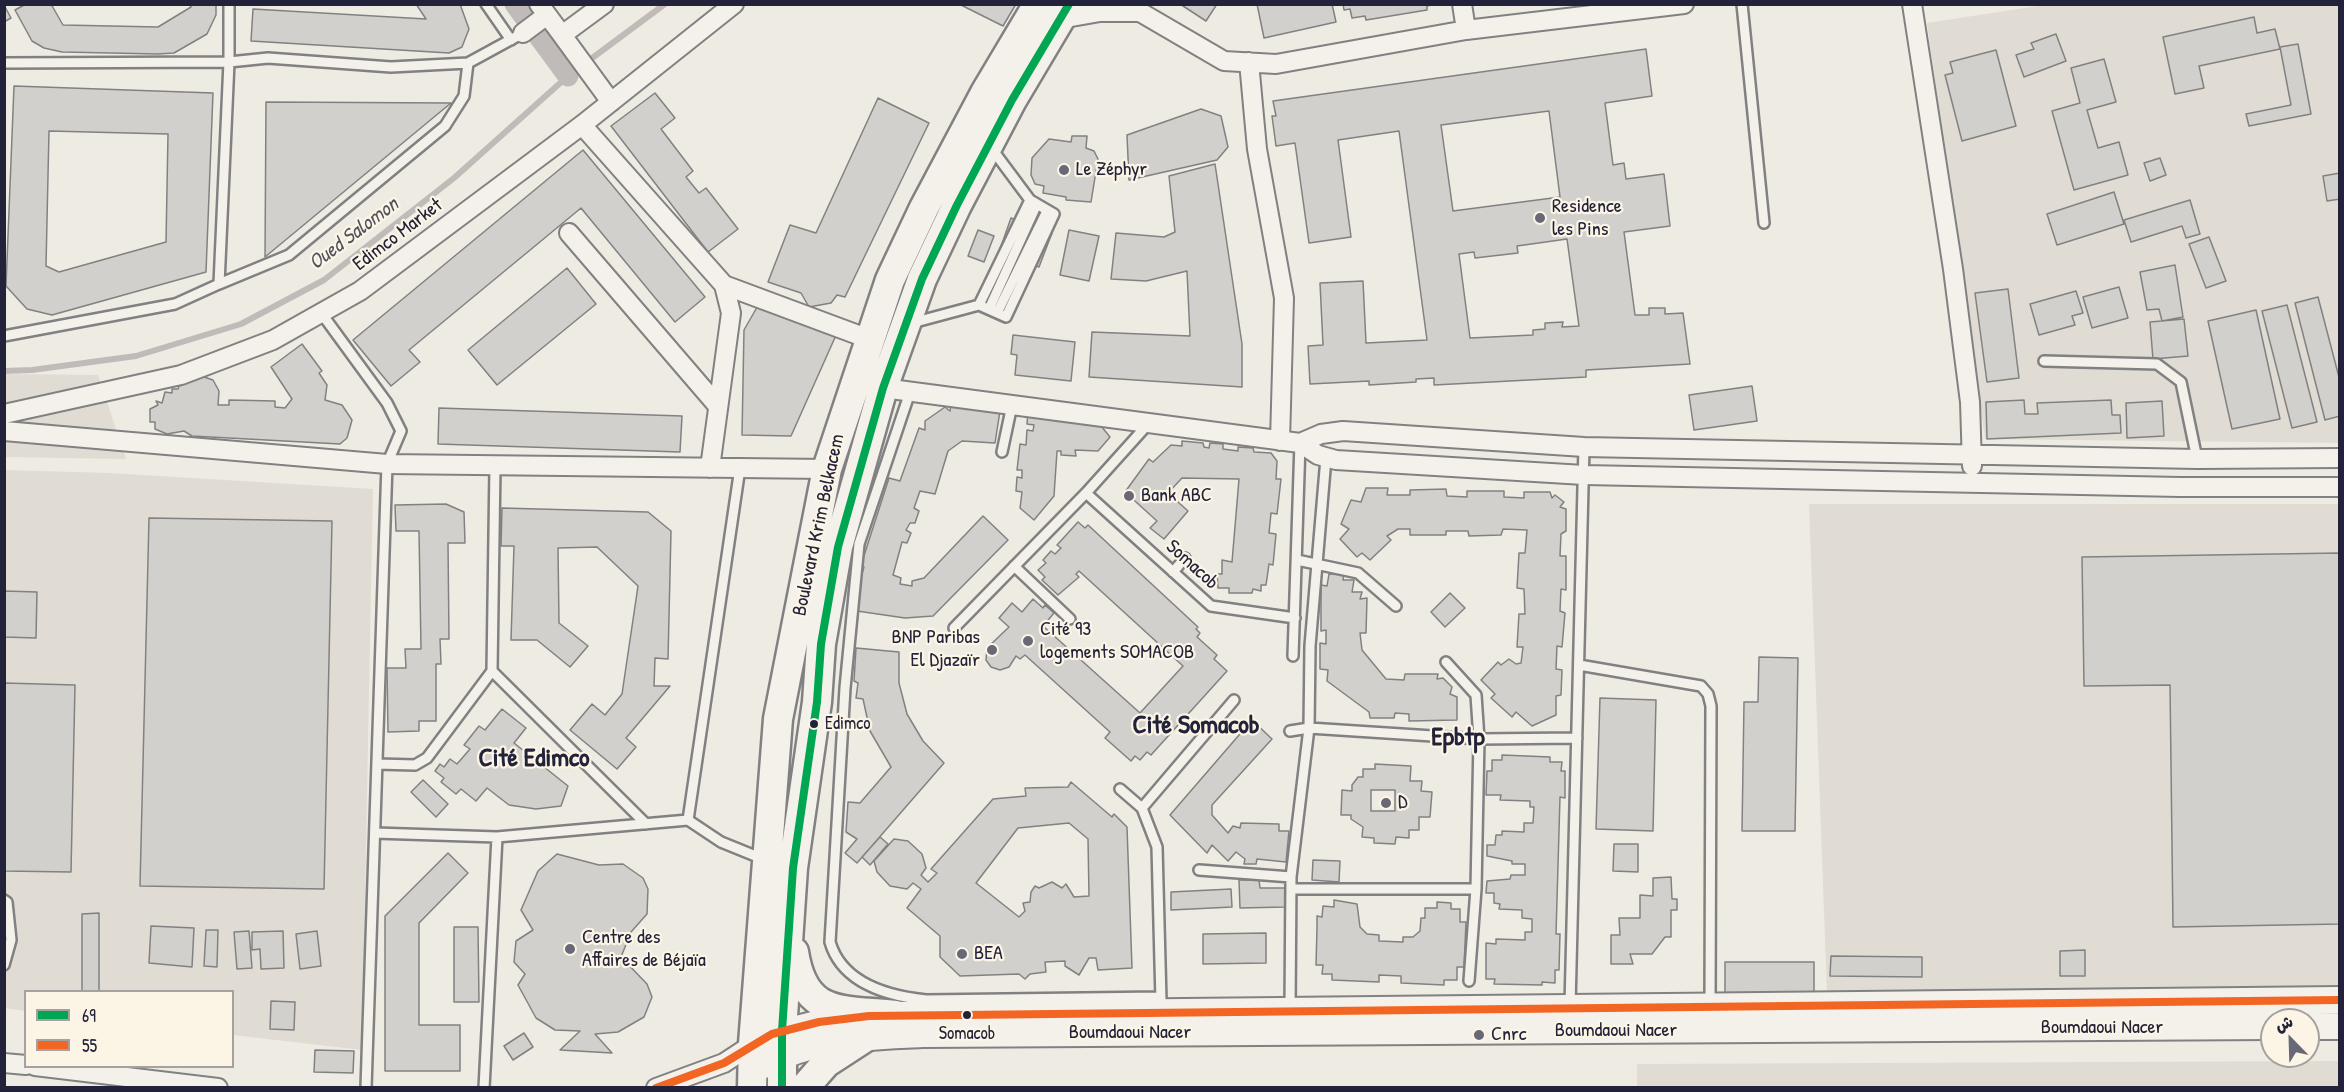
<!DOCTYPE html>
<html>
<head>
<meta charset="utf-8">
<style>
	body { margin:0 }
	#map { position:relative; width:2344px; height:1092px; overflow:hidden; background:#eeebe3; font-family:"Patrick Hand","Playpen Sans Arabic",sans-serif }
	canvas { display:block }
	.frame { position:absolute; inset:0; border:6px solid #22223b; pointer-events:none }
	.legend { position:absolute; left:24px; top:990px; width:210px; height:78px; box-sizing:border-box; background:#fcf5e5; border:2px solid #a5a1a1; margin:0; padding:8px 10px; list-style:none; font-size:18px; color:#22223b }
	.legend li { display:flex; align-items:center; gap:12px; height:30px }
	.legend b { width:30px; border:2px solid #a5a1a1 }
	.north { position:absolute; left:2260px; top:1008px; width:60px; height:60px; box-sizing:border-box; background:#fcf5e5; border:2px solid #a5a1a1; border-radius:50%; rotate:337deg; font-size:16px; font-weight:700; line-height:24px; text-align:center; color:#22223b }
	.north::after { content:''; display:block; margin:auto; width:21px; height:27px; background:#696876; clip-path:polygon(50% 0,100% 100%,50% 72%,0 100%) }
</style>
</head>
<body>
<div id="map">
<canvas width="2344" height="1092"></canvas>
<div class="frame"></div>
<ul class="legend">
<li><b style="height:8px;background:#00a651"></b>69</li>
<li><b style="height:8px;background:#f26522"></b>55</li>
</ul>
<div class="north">ش</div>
</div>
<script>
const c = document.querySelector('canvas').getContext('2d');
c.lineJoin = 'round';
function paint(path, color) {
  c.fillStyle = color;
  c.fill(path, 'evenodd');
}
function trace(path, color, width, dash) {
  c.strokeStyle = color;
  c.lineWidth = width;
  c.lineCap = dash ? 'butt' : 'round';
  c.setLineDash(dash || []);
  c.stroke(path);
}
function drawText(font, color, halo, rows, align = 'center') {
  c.font = font + ' "Patrick Hand",sans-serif';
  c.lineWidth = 4.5;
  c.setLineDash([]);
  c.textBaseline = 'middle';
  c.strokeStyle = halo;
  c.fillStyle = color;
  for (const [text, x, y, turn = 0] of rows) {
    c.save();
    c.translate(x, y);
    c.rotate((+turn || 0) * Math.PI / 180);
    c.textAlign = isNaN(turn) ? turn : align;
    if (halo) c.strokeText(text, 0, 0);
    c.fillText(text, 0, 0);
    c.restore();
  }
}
paint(new Path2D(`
	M2044 5H2339V443L1985 439 1927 23Z
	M5 374 98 375 126 459 5 457Z
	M5 470 110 473 373 489 362 1050 233 1035 232 992H26L25 1011 5 1008Z
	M1809 504H2339V990L1827 993Z
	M2339 1061V1088L1637 1087V1064Z`), '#e0dcd4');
trace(new Path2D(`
	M4 371 32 370 136 356 241 324 324 280 454 178 568 76 665 4`), '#c0bbb8', 6);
trace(new Path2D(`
	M515 4 568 76`), '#c0bbb8', 21);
const building = new Path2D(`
	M26 4H51L63 25 158 27 191 7 190 4H216V15L207 34 174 53 158 54 62 52 44 48 32 41 15 10Z
	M416 4H460L469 29 462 47 449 53 251 41 253 9 426 19Z
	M959 4H1016L1003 26Z
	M1180 4H1217L1206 21Z
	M1257 4H1332L1336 22 1264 38Z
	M1343 4H1435L1427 6V10L1366 20 1365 16 1352 18 1350 9 1344 10Z
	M4 5 11 18 4 22Z
	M2254 17 2257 33 2275 29 2280 49 2199 66 2204 88 2175 94 2163 37Z
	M2056 34 2066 61 2024 77 2016 55 2034 49 2031 43Z
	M2298 44 2311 114 2249 126 2246 114 2291 105 2280 47Z
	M1646 49 1652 96 1605 103 1613 165 1624 163 1626 179 1664 174 1670 226 1624 232 1635 315H1649V308H1665V314L1683 313 1690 364 1586 370V377L1434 385V378L1416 379V382L1369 385V381L1310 384 1308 346 1323 345 1320 283 1363 281 1366 343 1427 340 1399 131 1338 140 1351 237 1309 243 1295 143 1276 146 1272 116H1276L1273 101ZM1549 111 1560 197 1453 211 1441 125ZM1567 239 1579 326 1562 327 1563 322 1545 323V329L1533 330V335L1470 338 1459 254 1474 252 1475 258 1518 253 1517 246Z
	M1996 50 2016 126 1962 141 1945 75 1953 73 1950 62Z
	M2104 59 2116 102 2087 110 2098 148 2119 142 2128 175 2074 190 2052 111 2080 103 2071 68Z
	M14 86 213 93 206 272 52 315 27 309 6 286ZM49 131 168 134 166 242 59 272 46 266Z
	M655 93 675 118 661 129 693 171 686 177 699 193 706 188 738 229 708 252 611 126Z
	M878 98 929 123 845 297 837 295 831 303 809 307 801 293 768 282 790 225 816 233Z
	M266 102 451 103 265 257Z
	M1201 109 1221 116 1228 147 1217 160 1129 180 1127 135Z
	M1072 136H1087L1086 148 1094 151 1098 159 1091 202 1066 200V197L1043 193 1044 186 1035 184 1031 175 1032 158 1049 139 1071 142Z
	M583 150 705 297 675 322 581 208 409 350 420 362 391 386 353 340Z
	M2160 158 2166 175 2150 181 2144 163Z
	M1215 164 1242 344V387L1089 377 1092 332 1190 336 1187 271 1146 281 1111 279 1116 233 1164 237 1175 232 1169 176Z
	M2340 173V199L2327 201 2323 176Z
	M2114 192 2124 224 2057 245 2047 214Z
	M2190 200 2200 234 2186 238 2182 226 2131 242 2124 220Z
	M1011 218 1052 233 1039 267 999 252Z
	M978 230 994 236 984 262 968 256Z
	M1069 230 1099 236 1089 281 1060 275Z
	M2209 237 2226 281 2206 288 2189 244Z
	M2175 265 2183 317 2162 321 2159 309 2147 310 2140 272Z
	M567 268 596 304 497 385 468 350Z
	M2119 287 2128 318 2092 328 2083 297Z
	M2008 289 2019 378 1987 382 1975 293Z
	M2076 291 2083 313 2072 316 2075 325 2039 335 2030 304Z
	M2318 297 2340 381V416L2325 420 2295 303Z
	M760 302 837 333 791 436 742 435 744 330Z
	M2287 305 2317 422 2292 428 2262 311Z
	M2256 310 2280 419 2232 429 2208 321Z
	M2184 319 2188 356 2153 359 2150 322Z
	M1013 335 1075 342 1071 381 1015 375 1017 355 1011 354Z
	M302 344 322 371 319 373 327 385 325 400 342 405 352 420 347 438 340 444 192 436 184 431 167 434 155 429V422H150V409L158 405 156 401 162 403 165 392 172 393V389H178L181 381 193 378 204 377 213 380 219 391 218 405H229V400L275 401V407L285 408 292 399 271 367Z
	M1752 386 1757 421 1694 430 1689 395Z
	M2024 400 2025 414H2038L2037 403 2111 400 2112 415H2120L2121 433 1987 439 1986 402Z
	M2162 401 2164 436 2127 438 2126 403Z
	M951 405 1000 411 995 443 962 441 948 451 935 494 920 491 914 508 919 511 915 523H910L906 530 911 533 907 543 902 542 893 575 901 578 900 584 912 586V581L924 578 983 516 1008 540 933 616 905 618 857 611 859 583 864 567 861 565 889 478 900 481 919 428 925 430V421L945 407 950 411Z
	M439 408 682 416 680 452 438 444Z
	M1028 411 1097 421 1110 437 1098 451 1075 450 1076 456 1061 455V451H1057L1054 496 1034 520 1020 508 1022 492 1016 491 1017 477 1022 478V470H1017L1020 444 1026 445 1027 430 1033 431 1034 425 1027 424Z
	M1182 441 1203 443 1204 447 1209 448 1210 443 1223 444V449L1238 451V447L1253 448 1254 452 1271 453 1277 461 1276 479H1281L1277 514 1271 513 1269 533 1276 534 1273 565 1269 564 1266 585H1261V591L1253 589 1252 593H1229V588H1218L1217 574H1222V560L1232 562 1239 479 1182 478 1168 493 1188 511 1164 539 1150 528 1157 521 1125 492 1149 459 1153 462 1171 445 1182 446Z
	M1366 488H1388L1387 495H1410V490L1446 489 1447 496 1467 497V491H1504V497L1524 498V492H1550L1552 498 1555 495 1564 502 1560 507 1566 509V531L1561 534 1560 556H1566V590L1561 589 1560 611 1565 613 1562 647 1557 646 1556 669 1562 670 1561 695 1556 696V715L1532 726 1516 712 1512 717 1491 698 1495 694 1481 680 1498 662 1501 665 1509 659 1516 664 1521 663 1523 647H1517L1519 614H1525L1524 589 1517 588 1519 553H1525L1527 530 1503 529 1501 535 1469 536 1468 531H1446V535H1410V529H1398L1387 536 1391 540 1370 560 1362 553 1357 557 1340 539 1349 529 1341 524 1351 500 1361 502Z
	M446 504 464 512 465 543H448L449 639H440L441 664H436V721H419V731L388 732 387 668H406L405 649H421L419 531H396L395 505Z
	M502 508 648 512 671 531 668 659 655 658 654 686H670L626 738 636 747 617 769 570 730 592 704 605 715 622 694 638 586 597 547 558 548 559 623 588 646 570 667 537 640H511L514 546H501Z
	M149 518 332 521 324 889 140 886Z
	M1078 522 1085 528 1088 525 1198 627 1196 629 1200 633 1197 637 1217 655 1214 659 1227 671 1151 755 1147 752 1140 760 1135 756 1131 761 1105 738 1110 732 1025 655 1020 659 1016 656 1009 667 1000 670 991 667 986 660 987 648 1009 627 999 618 1012 603 1022 612 1033 599 1043 608 1045 605 1054 613 1043 626 1140 713 1183 666 1079 571 1076 574 1079 577 1058 595 1042 580 1045 577 1038 570 1046 563 1043 560 1051 551 1055 554 1061 548 1057 545Z
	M2340 553V924L2173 927 2170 685 2084 686 2082 557Z
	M1329 574H1344L1343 580H1354L1352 592H1362L1360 599 1367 598 1366 633H1360L1362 650 1386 679 1404 680 1405 674H1438L1437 679 1443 678 1452 687 1450 694 1457 697V720L1409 721V714L1395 713 1394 718H1370L1369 712 1327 681 1328 670 1320 669V643L1326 644V630L1321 631V585L1327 586Z
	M4 591 37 592 36 638 4 637Z
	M1450 593 1465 608 1445 627 1431 612Z
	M856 648 899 652V683L907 714 923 741 944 763 857 863 845 853 857 839 846 832 848 802 860 803 891 767 870 731 863 699 856 698 858 683 854 681Z
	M1759 657 1798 658 1795 831H1742L1744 702H1758Z
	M4 683 75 685 71 872 4 871Z
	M1600 698 1656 700 1653 831 1596 829Z
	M502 709 526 728 514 743 568 786 561 806 536 809 509 805 487 788 476 801 461 789 456 794 441 782 444 778 435 771 440 764 444 767 450 759 457 764 470 749 464 745 479 726 485 730Z
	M1252 720 1272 739 1212 805V815L1228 833 1233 826 1240 828 1241 823 1279 824V831H1289L1286 862 1257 859 1256 864H1244L1245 859 1236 852 1228 861 1212 845 1207 853 1170 815Z
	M1502 755 1550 757V762H1562L1561 771H1565V798L1560 797 1556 934H1560L1559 970H1555V983L1542 982V985L1494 984 1495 979H1486V943L1496 944V939L1525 940V932H1532V919L1522 918V910L1499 909 1500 904 1494 903V893H1486L1487 881 1510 879 1511 875H1525V864H1512V861L1487 856V845H1495L1496 835H1502V831L1524 832V823H1533L1534 807H1530V801L1500 800 1501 795H1486L1487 771H1492V760H1502Z
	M1375 764 1411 766 1410 781H1422L1421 791 1432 792 1430 817H1419V830H1409V838L1396 837 1395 844 1374 843V838L1362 837 1363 827 1351 819V815H1341L1342 790 1352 791V785L1358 777H1363V769H1375Z
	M423 780 448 804 436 817 411 792Z
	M1071 782 1112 817 1114 814 1127 827 1132 968 1098 970 1096 958H1089L1079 975 1065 966V961L1045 962 1046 972 1030 974 1025 979 1019 974 960 976 940 957V936L907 908 921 889 913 883 907 889 890 886 877 872 874 861 894 839 908 841 922 854 926 868 921 875 928 882 937 873 931 869 993 799 1026 796 1025 788 1068 787ZM1069 823 1088 839 1089 896 1074 897 1066 884 1062 888 1052 882 1039 888 1035 886 1031 892 1030 902 1023 903 1025 911 1019 917 976 883 1018 828Z
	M1371 790H1395V811H1371Z
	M880 837 888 844 870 865 862 857Z
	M1614 844H1638V872L1613 871Z
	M448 853 468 873 419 923V1025H460V1071H385V916Z
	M557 854 599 865 623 864 643 878 648 889 647 914 631 932 621 957 647 984 652 997 644 1017 618 1032 595 1034 612 1053 560 1050 580 1031 555 1030 536 1018 518 985 525 974 514 962 516 941 533 930 521 910 538 871Z
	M1313 860 1340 861 1339 882 1312 880Z
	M1671 877 1672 899H1677V910H1671V937H1665L1652 954H1630L1633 964H1611V935H1620L1619 918H1640V895L1653 896V878Z
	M1239 880H1259L1260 888H1285V907L1240 908Z
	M1231 889 1232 907 1171 910V892Z
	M1334 900 1357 904 1360 927 1367 934 1379 935V941L1403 942V937H1413L1420 931 1421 918H1425V908H1437V902L1451 903V909H1460V922H1466L1464 967H1457V980H1444V985L1401 983V976L1379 975V982L1332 980V974H1322L1323 965H1316L1317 928V916L1322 917 1323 906 1334 907Z
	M99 913V992H82V914Z
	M151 926 194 928 192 967 149 963Z
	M454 927H478L479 1002H454Z
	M206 930H218L217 967 204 966Z
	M249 931 252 968 237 969 234 932Z
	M283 931 284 968 261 969 260 949 252 950V932Z
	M317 931 321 966 300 969 296 934Z
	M1266 933V963L1203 964V934Z
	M2085 950V976H2060V951Z
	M1831 956 1922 957V977L1830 976Z
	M1725 962H1814V993H1725Z
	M271 1001 295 1002 294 1030 270 1029Z
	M524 1033 533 1047 513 1060 504 1046Z
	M315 1050 354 1051 353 1073 314 1072Z`);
paint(building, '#d2d0cc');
trace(building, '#828182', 1.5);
const lane = new Path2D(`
	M486 4 511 40
	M1742 4 1764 223
	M4 63 229 62V4
	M219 284 289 255 445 126 464 96 468 63
	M979 305 1006 317 1054 214 1030 200
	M989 309 1037 204
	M997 313 1047 211
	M322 314 387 403 401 431 387 464 366 1088
	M912 323 979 305 1030 200 992 149
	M4 336 175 304 219 284 229 62 268 58 391 67 468 63 523 33
	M2044 361 2157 364 2181 382 2197 459
	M910 392 859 544 845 688 830 942C842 983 888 996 926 1000L1161 997
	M1002 452 1012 405
	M740 468 688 820 721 842 763 859
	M1086 493 1211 606 1295 618
	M1297 560 1358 573 1396 606
	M1014 566 1070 619
	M1173 572 1185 558
	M954 628 1086 493 1149 423
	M1293 656 1300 443
	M1446 662 1476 695 1479 739 1476 889 1469 981
	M1579 665 1701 686 1708 694 1711 706 1710 1004
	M492 671 646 824
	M1290 731 1309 728 1479 739 1577 738
	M377 764 415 765 427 758 492 671 495 466
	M1120 789 1142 808 1157 847 1161 1001
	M1142 808 1234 700
	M375 833 497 837 484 1088
	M497 837 688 820
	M1199 870 1291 877 1290 1009
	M1291 877 1309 728 1310 646 1326 458
	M1291 889H1476
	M4 900 7 902 11 940 4 965
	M1570 1005 1584 447`);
const street = new Path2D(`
	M539 4 562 35 604 4
	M1462 4 1466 30
	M1912 4 1953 269 1970 402 1972 466
	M1060 19 1100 12H1140L1224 61 1276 64 1466 30 1684 4
	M523 33 547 15
	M562 35 611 102
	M1249 62 1257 149 1284 298 1280 441
	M582 125 724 285 731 313 710 468
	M569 233 717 405
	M724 285 869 339
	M883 388 1300 443 1318 455 1336 460 1584 475 2180 487H2340
	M4 414 181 375 273 340 360 291 582 125 734 4
	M4 431 387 464 827 469
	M1300 443 1321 434 1343 431 1584 447 2197 459 2340 458
	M4 1063 26 1065
	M35 1066 218 1088
	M656 1088 724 1063 753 1044`);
const secondary = new Path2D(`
	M2308 1026H2340
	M765 1037 844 1017 895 1015 2340 1000
	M764 1065C813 1037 867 1037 922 1034L2272 1026`);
const primary = new Path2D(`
	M794 952C804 1017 840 1009 895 1015
	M752 1088 753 1044 778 719 827 469 890 280 924 208 985 93 1038 4
	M782 1088V1031L793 868 817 702 821 644 838 547 883 388 922 279 957 205 1012 100 1069 4
	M804 1088 826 1063 866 1037`);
trace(lane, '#828182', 14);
trace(street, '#828182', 22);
trace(secondary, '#828182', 30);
trace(primary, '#828182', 33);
trace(lane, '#f4f1eb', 9);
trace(street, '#f4f1eb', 18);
trace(secondary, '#f4f1eb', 26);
trace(primary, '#f4f1eb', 28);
trace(new Path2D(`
	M782 1088V1031L793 868 817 702 821 644 838 547 883 388 922 279 957 205 1012 100 1069 4`), '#00a651', 8);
trace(new Path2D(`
	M656 1088 724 1063 772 1034 819 1022 869 1016 2340 1000`), '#f26522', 8);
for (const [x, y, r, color] of [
	[1064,170,6,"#696876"],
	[1540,218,6,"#696876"],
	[1129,496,6,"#696876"],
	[1028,641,6,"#696876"],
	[992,650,6,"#696876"],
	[814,724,5,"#22223b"],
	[1386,803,6,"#696876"],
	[570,949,6,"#696876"],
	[962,954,6,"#696876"],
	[967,1015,5,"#22223b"],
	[1479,1035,6,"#696876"]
]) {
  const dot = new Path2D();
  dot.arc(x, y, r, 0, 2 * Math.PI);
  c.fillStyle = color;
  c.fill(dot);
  trace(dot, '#fcf5e5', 2);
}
drawText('18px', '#22223b', '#fcf5e5', [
	["Edimco",825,724],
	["Somacob",967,1034,"center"]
], 'left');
drawText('20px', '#22223b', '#fcf5e5', [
	["Le Zéphyr",1076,170],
	["Residence",1552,207],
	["les Pins",1552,230],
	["Bank ABC",1141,496],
	["Cité 93",1040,630],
	["logements SOMACOB",1040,653],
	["BNP Paribas",980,638,"right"],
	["El Djazaïr",980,661,"right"],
	["D",1398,803],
	["Centre des",582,938],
	["Affaires de Béjaïa",582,961],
	["BEA",974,954],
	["Cnrc",1491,1035]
], 'left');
drawText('20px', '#22223b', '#fcf5e5', [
	["Edimco Market",398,235,-37],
	["Boulevard Krim Belkacem",819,525,-78],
	["Somacob",1192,565,42],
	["Boumdaoui Nacer",2102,1028],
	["Boumdaoui Nacer",1616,1031],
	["Boumdaoui Nacer",1130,1033]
]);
drawText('italic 21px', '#525160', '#fcf5e5', [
	["Oued Salomon",354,234,-37]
]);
drawText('bold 26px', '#22223b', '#fcf5e5', [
	["Cité Somacob",1196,726],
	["Epbtp",1458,738],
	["Cité Edimco",534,759]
]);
</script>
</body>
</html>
